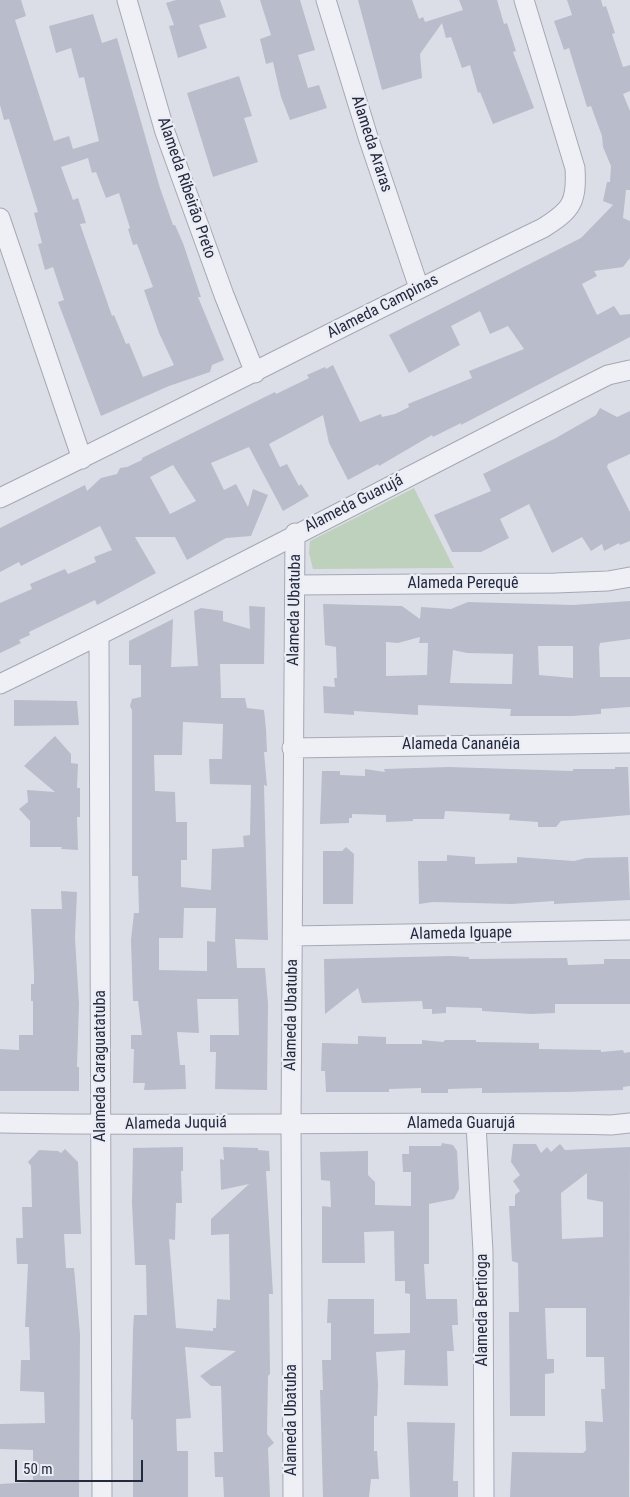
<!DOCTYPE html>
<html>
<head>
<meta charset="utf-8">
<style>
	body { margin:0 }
	#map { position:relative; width:630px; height:1497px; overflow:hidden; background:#dcdee7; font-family:"Roboto Condensed",sans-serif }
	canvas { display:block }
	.scale { position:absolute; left:15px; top:1460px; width:128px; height:22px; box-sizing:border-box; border:2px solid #25293e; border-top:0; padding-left:6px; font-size:15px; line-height:18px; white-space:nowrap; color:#25293e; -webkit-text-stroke:4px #ebedf5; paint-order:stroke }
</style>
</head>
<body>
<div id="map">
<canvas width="630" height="1497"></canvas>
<div class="scale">50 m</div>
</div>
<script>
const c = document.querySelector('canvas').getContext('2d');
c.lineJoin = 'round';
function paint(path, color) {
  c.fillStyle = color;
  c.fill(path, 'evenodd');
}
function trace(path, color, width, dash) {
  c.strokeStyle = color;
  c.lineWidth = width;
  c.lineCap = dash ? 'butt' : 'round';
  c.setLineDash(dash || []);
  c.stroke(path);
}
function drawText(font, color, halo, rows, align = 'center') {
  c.font = font + ' "Roboto Condensed",sans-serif';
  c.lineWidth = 4.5;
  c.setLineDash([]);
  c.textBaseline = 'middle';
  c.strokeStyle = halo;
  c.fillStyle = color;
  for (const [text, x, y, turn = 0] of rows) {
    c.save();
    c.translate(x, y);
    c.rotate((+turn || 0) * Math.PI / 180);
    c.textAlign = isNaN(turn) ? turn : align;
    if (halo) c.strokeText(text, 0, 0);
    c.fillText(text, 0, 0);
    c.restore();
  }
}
paint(new Path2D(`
	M414 488 454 568 313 569 309 553 310 541Z`), '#bed1bc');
paint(new Path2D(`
	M0 0H21L26 16 15 20 54 141 69 136 73 149 99 141 84 77 79 78 71 48 56 53 49 26 93 14 102 43 117 38 160 188 173 225H175L183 243 201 297H198L224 360 212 365 210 372 169 386 101 416 58 302 64 300 53 267 45 270 38 244 42 243 34 213 38 212 9 119 4 120 0 105ZM88 158 92 173 96 172 106 198 119 193 130 228 128 229 133 245 137 244 153 287 144 290 159 333 174 365 143 377 129 343 126 344 114 315 112 316 80 224 86 223 78 198 73 200 61 167Z
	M176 0H220L226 17 199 25 207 48 178 58 169 26 174 25 166 3Z
	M260 0H300L315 50 298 55 308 88 319 85 327 108 290 120 281 97 273 62 266 64 260 39 271 35Z
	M358 0H412L419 19 423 17 425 22 463 10 459 0H497L504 24 507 23 516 51 513 52 534 108 493 124 480 92 478 93 470 65 462 68 451 37 446 38 442 23 420 54 422 78 382 90Z
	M567 0H601L603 7 606 6 615 33 612 34 623 67 630 65V91L623 94 630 111V190H626L623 218 630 221V258L623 267 594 271 597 276 582 284 597 315 614 306 620 315 630 314V337L461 425V423L433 437 432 435 379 466 378 464 348 480 329 443 323 415 269 444 280 467 287 464 299 486 301 484 309 496 283 511 249 447 211 463 224 490 236 484 248 507 253 489 268 495 251 536 226 538 187 560 175 537H135L156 573 97 605 95 600 29 632 30 635 19 640 21 643 0 653V603L32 589 30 584 65 569 68 574 96 562 94 557 112 550 100 526 21 566 19 562 0 572V528L85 485 87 491 101 478 117 474 120 468 127 467 142 460V458L275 392 276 394 309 378 307 375 325 367 326 369 333 365 360 422 381 414 382 417 395 414 409 407 408 404 472 378 469 371 524 349 508 326 490 334 480 311 451 326 460 345 409 373 389 335 581 238 613 205 603 201 607 182H610L611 166 603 147 602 136 591 106 587 107 569 48 564 50 554 21 572 15ZM173 465 196 501 170 514 150 477Z
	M239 76 252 116 244 118 258 162 213 177 187 93Z
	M600 408 617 417 630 411V454L608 464 607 467 630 512V541L620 545 619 543 604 551 602 544 591 551 582 537 552 553 529 504 500 519 509 538 481 552H452L434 515 491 491 483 474 556 438 596 415Z
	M630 601V639L600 643 599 648 600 677H630V707L601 709V714L572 716H510L511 709 418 705V715L354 711V715L324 713 323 686 335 687 334 678H337L336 647 325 645 323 604 402 606 420 619 421 607 451 609 468 602 573 605ZM420 637 419 643H428L427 675 386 676V642L398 643ZM538 646H573V678L539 675ZM453 650 467 653 513 654 512 684 450 683Z
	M249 606 265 607 264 664H220L221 698H245L247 708 264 710 266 729 267 752H264L267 786 264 785 268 940 235 939 237 968H265L268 1004 267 1090 215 1089 216 1052H210V1035H239L238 999H197L199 1033 177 1032 180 1065H185L186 1089 144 1090 145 1083H133L134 1049H131V1035H142L138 1001H133L131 940 134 913H139L138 876H132V710L130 706 132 699 141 697V665H129V641L173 619 171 667 198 666 194 611 201 608 223 611V621L250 629ZM183 722 223 724 222 759H209L210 784 251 785 250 835 243 836 244 847 212 849 211 890 181 887V860H187V822H176L175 792 155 791 154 755H182ZM184 908H216L215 942 207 941V971L159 970V938H183Z
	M14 700 77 701 79 725 14 726Z
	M55 736 71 754V763L78 764 77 788H80V817H77L78 850 61 849 62 847H30V821L19 809 28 802 27 790 55 792 24 766Z
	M449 767 573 771V769H615V767H628L630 815 561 821 556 827H538V822L509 820 510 814 445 811 444 819H413V821L386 822V815L352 814V818H349V823L320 824 322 771H340V775L365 776V769L385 772 384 769Z
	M346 847 354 854 353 904H323V851H342Z
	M447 855 475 857V864L517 863V857L574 861 586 858 628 857 630 900 554 904V901L512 904 433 902 419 904 418 861H447Z
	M61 891 77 892 75 938 79 1004 77 1067H79V1091H0V1049L19 1050V1035H33V1001H31V984H34V974L31 909H62Z
	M451 956 469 957V959L567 958 568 965 604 964V959H630V1004H555V1013L531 1014 482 1011V1008L446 1007V1013L432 1014V1009H423L422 1001 362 1003 358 988 325 1014 324 959Z
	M358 1036 386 1037V1044H422V1040L443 1042 445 1040H476V1042L539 1043V1049L601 1050V1052L623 1050 624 1053 630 1052V1086L623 1087V1090L566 1092 482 1093V1088L448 1089V1093H421V1088L389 1089V1092H326L325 1071H321L322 1043 358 1044Z
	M442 1143 453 1145 457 1151 459 1189 454 1199 429 1204V1264H424L426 1299H457L458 1325H452L454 1351H447L448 1386 404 1385 405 1350 376 1352 378 1385 377 1416H374V1451H377L379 1479H371L369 1497H323L320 1390H323L322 1360H331V1323H327L328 1299H374V1334L410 1333V1294L405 1293V1281H395L394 1231 364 1232 365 1263H322V1206L331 1207 330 1181 321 1180 320 1152 368 1151V1175L375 1182V1205L411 1206V1172H403L402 1154H409V1146H441Z
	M513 1144H536L541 1153 547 1147 551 1152 560 1144 565 1150 630 1147 629 1497H510L512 1452 583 1453 586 1450 585 1421 603 1422 601 1389H605L604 1357H586V1308H545L547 1359H554V1373L545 1374V1416H510L509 1312H519L518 1263 512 1261 509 1206H515V1195L520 1191 513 1181 520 1175 511 1162ZM587 1173V1199L603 1202V1237L562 1239 561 1193Z
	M183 1147V1171H181L182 1203H176L175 1240 169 1239 176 1328 213 1331V1328H216L217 1299 230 1300 229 1234 211 1235V1219L249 1184 221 1190 220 1159 224 1160 223 1147 258 1148V1150L269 1151 270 1171H266L273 1294H269L270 1374 268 1376 267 1434 274 1443 268 1448 270 1497H224L223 1477H215L214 1452H223L221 1386H211L200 1376 236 1351 185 1347 191 1418 176 1419 177 1451H188V1497H133V1419L131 1420 133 1329 134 1315H147L146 1265H135L132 1203 133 1148Z
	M65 1149 78 1162 81 1234H64L66 1268H74L80 1334 79 1497H0V1484L33 1482V1450L0 1449V1424L45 1423 44 1392 20 1391 21 1360H30L29 1327H25L28 1264H17L16 1238H23L22 1207H32L31 1166 28 1162 39 1150 58 1151 61 1153Z
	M407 1422 455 1423 453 1481H458V1497H410Z`), '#b9bcca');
const street = new Path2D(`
	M127 0 165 132 224 295 255 373
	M326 0 368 137 419 288
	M0 218 82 459
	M0 498C182 410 361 316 543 228 572 210 577 202 575 168L524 0
	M296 585 555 583 608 581 630 577
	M99 636 102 1497
	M0 684C204 585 405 477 608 375L630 370
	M292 748 630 743
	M293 936 630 930
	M0 1123C204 1127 408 1120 611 1125L630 1123
	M476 1124 483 1252 484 1497
	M293 1497 291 1123 295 533`);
trace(street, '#a5a8b4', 21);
trace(street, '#eef0f5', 19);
drawText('16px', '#25293e', '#ebedf5', [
	["Alameda Araras",371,144,72],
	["Alameda Ribeirão Preto",186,188,71],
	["Alameda Campinas",383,307,-27],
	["Alameda Guarujá",354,504,-27],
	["Alameda Perequê",463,584],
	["Alameda Ubatuba",295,610,-89],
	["Alameda Cananéia",461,745],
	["Alameda Iguape",461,934,-1],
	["Alameda Ubatuba",292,1015,-89],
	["Alameda Caraguatatuba",101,1066,-90],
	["Alameda Juquiá",176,1124,-1],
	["Alameda Guarujá",461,1124],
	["Alameda Bertioga",483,1310,-90],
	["Alameda Ubatuba",292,1420,-90]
]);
</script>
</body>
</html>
